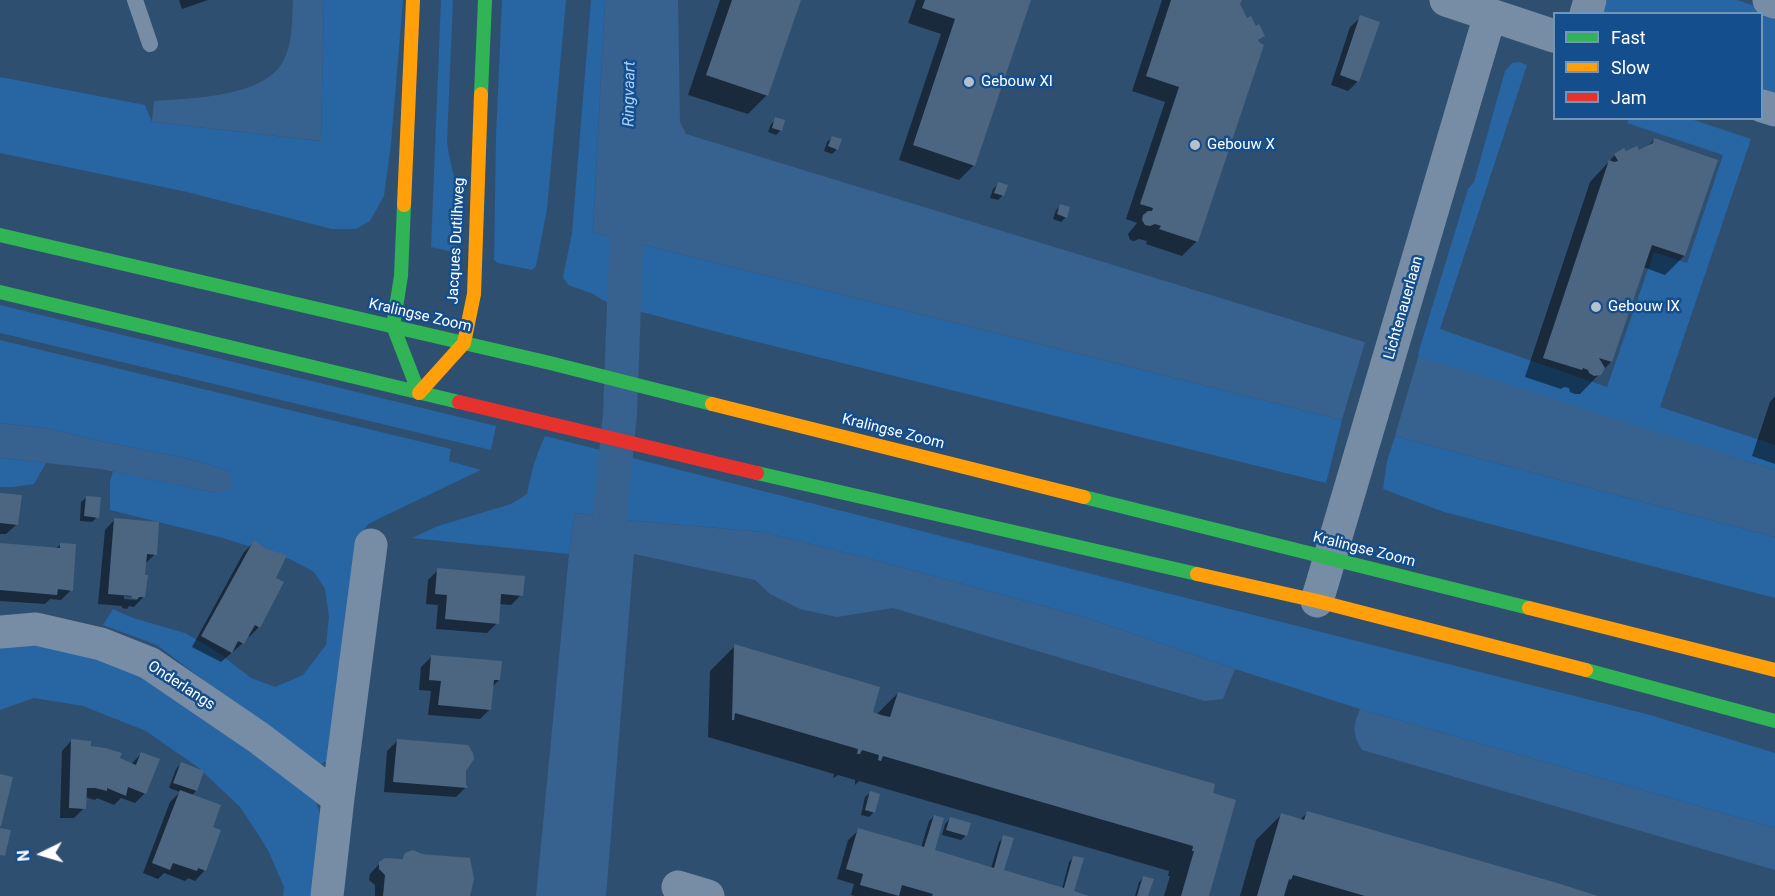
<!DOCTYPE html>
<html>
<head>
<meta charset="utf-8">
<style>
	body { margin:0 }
	#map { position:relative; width:1775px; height:896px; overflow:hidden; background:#2f4f71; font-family:Roboto,sans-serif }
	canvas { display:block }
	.legend { position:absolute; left:1553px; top:12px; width:210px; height:108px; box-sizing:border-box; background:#144e8c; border:2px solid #7295ba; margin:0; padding:8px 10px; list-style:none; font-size:18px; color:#fff }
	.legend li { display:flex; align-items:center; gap:12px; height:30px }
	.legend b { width:30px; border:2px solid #7295ba }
	.north { position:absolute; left:12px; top:824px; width:60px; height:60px; -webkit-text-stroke:4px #144e8c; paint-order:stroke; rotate:265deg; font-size:16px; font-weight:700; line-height:24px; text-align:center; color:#fff }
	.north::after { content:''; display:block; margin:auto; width:21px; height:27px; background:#fff; clip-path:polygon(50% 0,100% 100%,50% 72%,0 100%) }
</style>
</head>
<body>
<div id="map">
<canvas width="1775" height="896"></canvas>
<ul class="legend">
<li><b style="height:8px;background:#30b455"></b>Fast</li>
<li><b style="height:8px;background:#ff9f0a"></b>Slow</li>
<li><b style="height:8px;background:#e5322d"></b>Jam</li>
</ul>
<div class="north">N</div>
</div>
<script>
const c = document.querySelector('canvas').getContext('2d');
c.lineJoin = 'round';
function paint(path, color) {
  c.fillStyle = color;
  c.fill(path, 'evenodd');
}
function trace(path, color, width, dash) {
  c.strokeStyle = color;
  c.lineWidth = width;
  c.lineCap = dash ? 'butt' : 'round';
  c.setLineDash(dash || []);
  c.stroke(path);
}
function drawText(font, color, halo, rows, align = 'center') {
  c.font = font + ' Roboto,sans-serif';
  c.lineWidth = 5;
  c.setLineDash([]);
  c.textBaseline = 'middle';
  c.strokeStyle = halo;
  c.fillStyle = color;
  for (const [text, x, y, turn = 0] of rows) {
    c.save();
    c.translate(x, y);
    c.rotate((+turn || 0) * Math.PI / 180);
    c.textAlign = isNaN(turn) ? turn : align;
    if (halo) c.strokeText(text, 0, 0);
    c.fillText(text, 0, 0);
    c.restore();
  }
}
paint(new Path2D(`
	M324 0H403L391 144 384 196 370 221 356 229H332L187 192 0 153V77L145 105 152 122 321 141Z
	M441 0H453L447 142C449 159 454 174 457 190 460 210 457 233 457 253L431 247Z
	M502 0H566L547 209 536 266 532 270 498 263 494 260 496 136Z
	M591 0H605L593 232 1342 420 1326 483 729 335 608 303 591 293 568 285 563 277 572 233Z
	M1607 0H1737L1775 13V100L1762 96V14H1602Z
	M1519 62 1527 65 1440 329 1607 387 1654 252 1687 263 1723 155 1627 123 1629 119H1691L1751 139 1660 407 1775 445V470L1417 357 1468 189 1474 182 1505 71 1512 63Z
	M0 305 496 426 491 450 0 333Z
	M0 340 451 449 449 461 481 470 376 520 367 525 363 532 329 760 319 765 283 740 157 645 103 625 113 609 133 618 185 633 219 653 251 678 275 687 303 675 326 645 329 617 325 589 314 572 292 560 223 538 110 510V482L113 471 218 493 229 471 193 460 95 440 51 429 0 423Z
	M545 436 1650 715 1775 753V828L1360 709 1235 669 1084 617 867 558 763 532 635 521 575 513 569 554 412 538 438 526 511 504 527 494C531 473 536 455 545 436Z
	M1395 436 1775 537V598L1444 512 1383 489 1387 461Z
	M0 458 46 463 34 484 13 487H0Z
	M0 645H44L101 657 147 676 296 783 316 801 323 825 315 896H283L284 887 268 850 241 808 199 768 146 731 83 706 34 698 0 710Z`), '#2765a3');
paint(new Path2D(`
	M293 0H324L321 141 152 122 154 101C190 98 261 98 282 63 293 45 292 20 293 0Z
	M605 0H678L680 122 686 134 1364 342 1470 372 1775 470V537L1395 436 1342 420 593 232Z
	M0 423 51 429 95 440 193 460 229 471 232 480 231 488 218 493 101 469 0 458Z
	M575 513 635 521 763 532 867 558 1084 617 1235 669 1223 699 1205 701 893 608 837 617 800 609 770 594 755 580 634 554 606 896H536L569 554Z
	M1360 709 1775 828V870L1362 750C1352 734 1353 726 1360 709Z`), '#37618e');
paint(new Path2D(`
	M1366 339 1419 354 1394 439 1341 423Z`), '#2f4f71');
paint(new Path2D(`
	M179 0H208L182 9Z
	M720 0H799L767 95 748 114 688 95Z
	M916 0H1029L974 165 959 180 899 160 941 34 908 23Z
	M1162 0H1237L1246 20 1263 36 1257 41 1197 241 1182 256 1146 244 1147 241 1139 239 1134 241 1130 240 1128 234 1137 223 1126 219 1165 102 1132 91Z
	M1361 17 1358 81 1348 91 1331 85 1350 27Z
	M776 119 781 130 776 135 768 132 771 124Z
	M832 138 837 149 832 154 824 151 827 142Z
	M1654 140 1716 160 1684 256 1665 275 1643 267 1611 362 1580 394H1575L1570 392 1569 388 1564 387 1561 389 1525 377 1590 182 1615 155 1639 152 1646 148Z
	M998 184 1003 195 998 200 990 198 993 189Z
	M1061 206 1066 217 1061 222 1053 219 1056 210Z
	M1775 396V464L1752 456 1770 402Z
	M0 495 17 524 6 534H0Z
	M86 498 97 517 92 522 80 521 81 502Z
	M115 519 155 554 144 565V596L134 607 129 606 127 609 122 608V606L98 604 105 530ZM124 596 137 597V600L124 599Z
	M254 542 274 578 259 627 249 637 247 636 243 643 221 662 192 647 244 552Z
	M0 544 55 549 61 544 71 590 61 600 50 599 45 604 0 601Z
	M438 570 521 595 511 605 499 604 497 623 487 633 436 629 438 605 426 604 428 580Z
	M735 646 876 715 898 693 1213 785 1207 896H1164L1170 876H1168L1169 871 859 781 855 785V780L838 775 833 778 834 774 708 737 710 671Z
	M431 657 499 680 492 687 490 709 480 719 428 715 431 691 419 690 421 667Z
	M72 740 131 764 141 754 145 793 135 803 121 798 114 805 97 798 95 800 85 797 84 808 74 818H60L62 751Z
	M398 740 465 770 466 787 456 797 384 792 387 751Z
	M181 764 196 791 191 796 211 828 205 870 195 881 188 878 185 881 164 873 158 879 143 873 170 802 180 792 169 788 176 769Z
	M870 793 874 812 869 817 861 815 865 797Z
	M1308 812 1596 896H1240L1256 840 1281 815 1300 820Z
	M934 816 932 851 991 868 999 842 1004 837 1003 870 1062 889 1069 862 1074 857 1073 892 1087 896H855L851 895 854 884 837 879 848 840 859 830 921 848 929 821Z
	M950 819 966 835 961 840 942 835 945 824Z
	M406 854 468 896H375V885L369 880 370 874 380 863 400 860Z
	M1144 877 1147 896H1135L1139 882Z`), '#0007');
trace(new Path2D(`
	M605 563 620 414 628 195`), '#37618e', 34);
paint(new Path2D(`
	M732 0H801L768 96 706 75Z
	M925 0H1031L975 166 913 145 955 19 922 8Z
	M1171 0H1242L1240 4 1247 18 1251 16 1256 26 1259 24 1265 36 1258 40 1260 43 1264 45 1198 242 1159 229 1161 226 1155 224 1150 226 1145 225 1142 220 1143 215 1148 211H1152L1153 208 1140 204 1179 87 1146 76Z
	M1360 15 1380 22 1359 82 1340 75Z
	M775 117 785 120 782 131 772 128Z
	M832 136 842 139 838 150 828 146Z
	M1654 138 1718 160 1685 256 1652 245 1612 362 1599 358 1605 368 1601 375 1594 376 1589 373 1588 370 1583 368 1582 370 1543 358 1609 160 1614 162 1618 161 1614 154 1624 148 1626 151 1637 146 1639 150 1653 143Z
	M998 182 1008 185 1004 196 994 193Z
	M1060 204 1070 207 1067 218 1057 214Z
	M0 493 22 495 18 525 0 523Z
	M86 496 101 497 99 518 84 516Z
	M114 518 159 522 157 555 147 554 145 575H148L145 597H139L138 599 131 598 132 596 108 594Z
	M254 540 266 549 287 555 276 578 284 582 260 628 255 625 244 644 238 641 232 653 201 636Z
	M0 543 60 548V543L76 544 73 591 58 589 57 595 0 590Z
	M437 568 525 576 523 596 501 594 499 624 445 619 447 595 435 594Z
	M734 644 880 687 873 712 881 715 890 717 898 692 1215 784 1213 793 1236 800 1209 896H1181L1194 851H1192L1193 846 883 756 881 761 878 760 879 755 862 750 860 754H857L858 749 735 713 734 720H732Z
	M431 655 502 661 500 680H494L491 710 438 705 441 681 429 680Z
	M71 739 91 741V746L105 748 122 753 120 758 136 765 141 752 160 759 146 794 128 787 126 796 107 788V791L95 788H87L86 809 69 808Z
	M397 739 468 745 473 753 474 759 466 771V784L468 788 393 782Z
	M181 762 204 771 197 791 173 783Z
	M0 774 13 777 1 826H0Z
	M180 790 221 805 213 827 221 830 206 871 198 868 197 871 173 863 170 870 152 863Z
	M870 791 880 794 875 813 865 810Z
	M1307 811 1557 883 1598 896H1365L1293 875 1291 880 1289 879 1284 896H1257L1281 813 1304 820Z
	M934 815 944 818 935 850 994 868 1003 835 1014 838 1004 870 1064 888 1073 856 1079 857 1084 858 1074 891 1089 896H932L933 894 902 885 899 896 860 885 863 874 846 869 858 828 924 847Z
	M950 817 971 823 967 836 946 830Z
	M0 828 11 830 5 856 0 855Z
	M413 850 422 854 470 858 474 879 470 896H383L385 875 379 869V862L385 858 402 859 405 853Z
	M1143 876 1154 879 1148 896H1137Z`), '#4c6681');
trace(new Path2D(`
	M135 0 150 44`), '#768da5', 16);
trace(new Path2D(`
	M1446 0 1554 36
	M1769 0 1775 2
	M1586 14 1590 0
	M1762 106 1775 110
	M1317 601 1490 15
	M0 632 36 629 101 644 149 663 259 738 338 798
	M678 887 708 896
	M327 896 338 798 371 545`), '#768da5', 33);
trace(new Path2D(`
	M481 94 485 0
	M404 205 401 276 393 326 419 393
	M0 235 550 363 712 404
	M0 292 459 402
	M757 473 1197 574
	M1084 497 1529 608
	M1586 670 1775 721`), '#30b455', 14);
trace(new Path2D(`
	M404 205 413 0
	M419 393 464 343 474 294 481 94
	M712 404 1084 497
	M1197 574 1317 601 1586 670
	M1529 608 1775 670`), '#ff9f0a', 14);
trace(new Path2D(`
	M459 402 757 473`), '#e5322d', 14);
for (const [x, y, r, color] of [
	[969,82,6,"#b6c1cd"],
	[1195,145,6,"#b6c1cd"],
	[1596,307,6,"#b6c1cd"]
]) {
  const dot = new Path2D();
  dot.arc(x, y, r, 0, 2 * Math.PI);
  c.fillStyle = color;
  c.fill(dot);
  trace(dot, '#144e8c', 2);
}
drawText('15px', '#fff', '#144e8c', [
	["Gebouw XI",981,82],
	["Gebouw X",1207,145],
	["Gebouw IX",1608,307]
], 'left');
drawText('15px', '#fff', '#144e8c', [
	["Jacques Dutilhweg",457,241,-87],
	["Lichtenauerlaan",1404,308,-74],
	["Kralingse Zoom",420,316,13],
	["Kralingse Zoom",893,432,14],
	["Kralingse Zoom",1364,550,14],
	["Onderlangs",181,686,33]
]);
drawText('italic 16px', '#a9d0f7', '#144e8c', [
	["Ringvaart",630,94,-89]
]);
</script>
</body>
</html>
